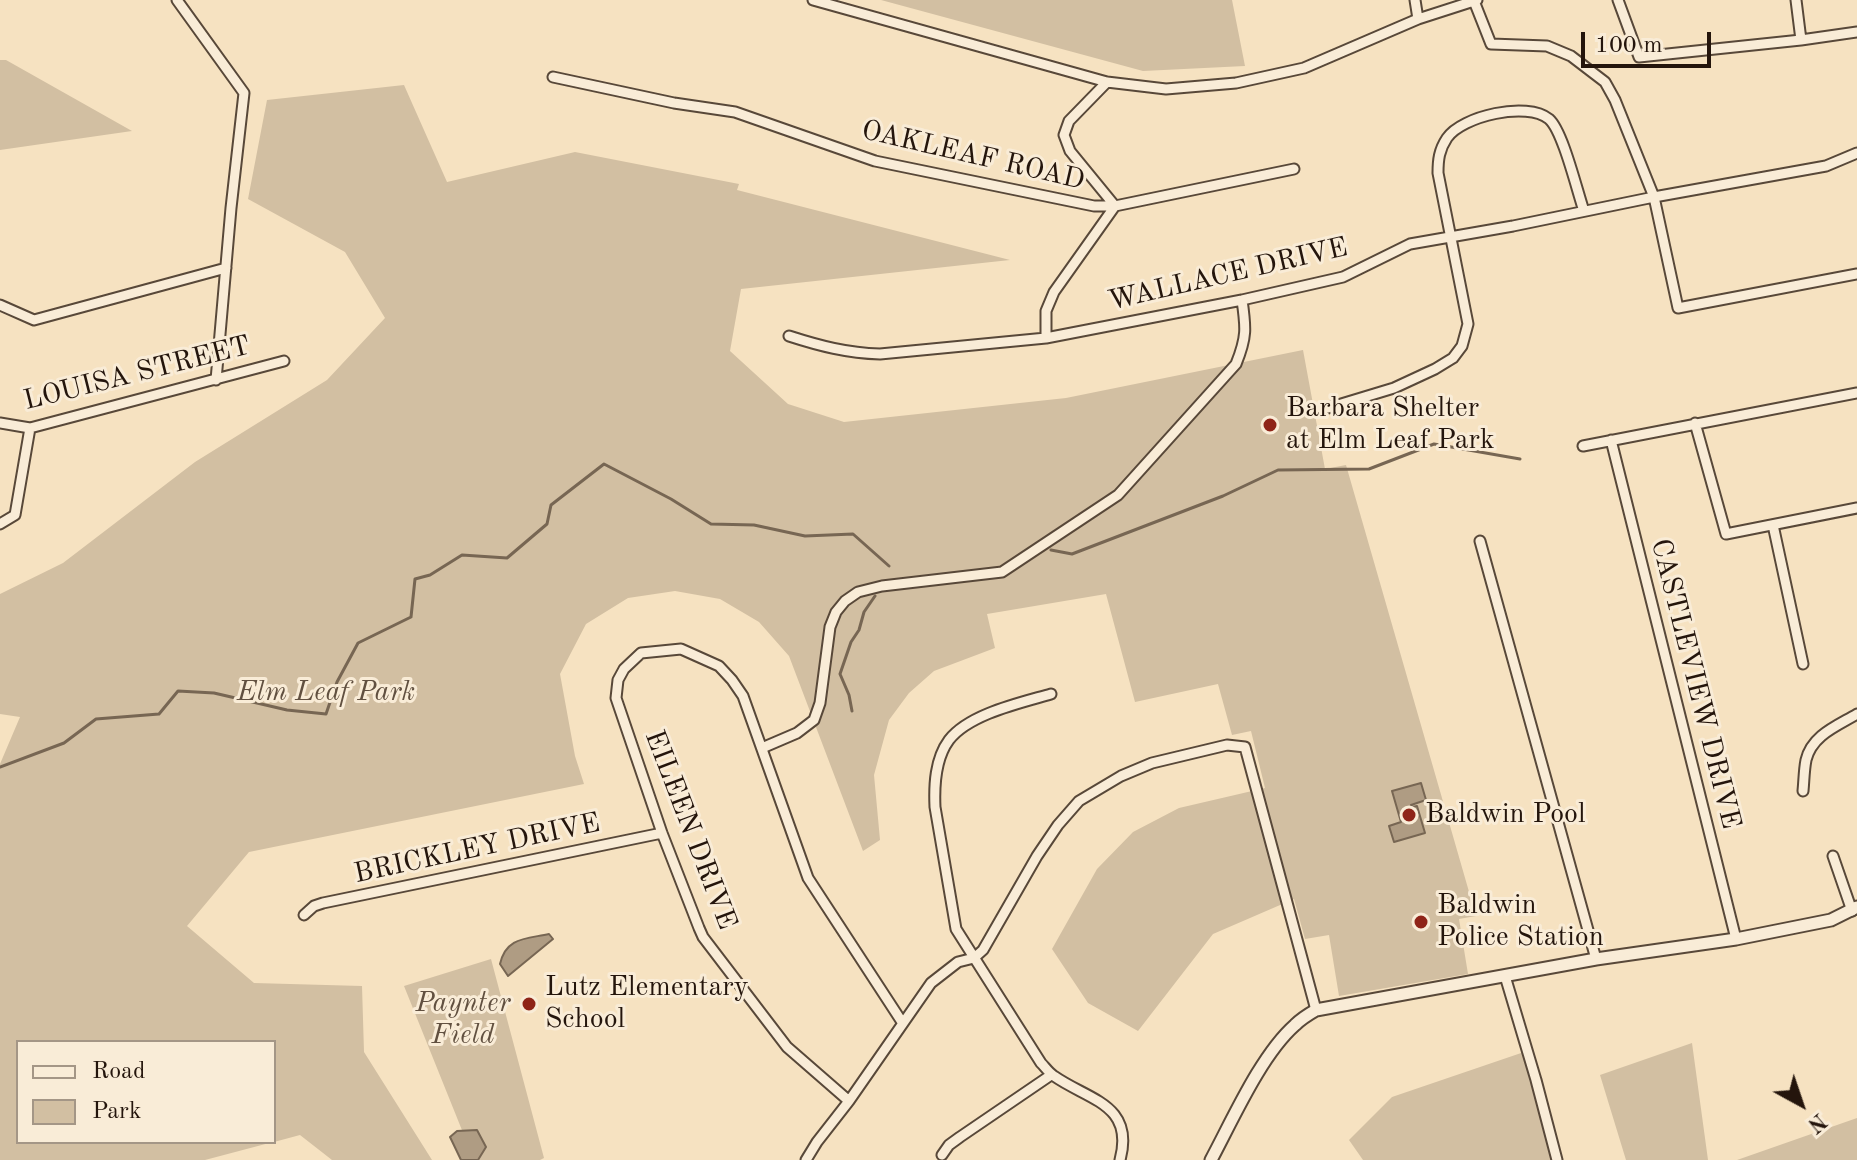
<!DOCTYPE html>
<html>
<head>
<meta charset="utf-8">
<style>
	body { margin:0 }
	#map { position:relative; width:1857px; height:1160px; overflow:hidden; background:#f6e2c1; font-family:"Old Standard TT",serif }
	canvas { display:block }
	.legend { position:absolute; left:16px; top:1040px; width:260px; height:104px; box-sizing:border-box; background:#f9ecd7; border:2px solid #a49686; margin:0; padding:10px 14px; list-style:none; font-size:24px; color:#24150c }
	.legend li { display:flex; align-items:center; gap:16px; height:40px }
	.legend b { width:40px; border:2px solid #a49686 }
	.north { position:absolute; left:1761px; top:1064px; width:80px; height:80px; -webkit-text-stroke:6px #f9ecd7; paint-order:stroke; rotate:140deg; font-size:22px; font-weight:700; line-height:32px; text-align:center; color:#24150c }
	.north::after { content:''; display:block; margin:auto; width:28px; height:36px; background:#24150c; clip-path:polygon(50% 0,100% 100%,50% 72%,0 100%) }
	.scale { position:absolute; left:1581px; top:32px; width:130px; height:36px; box-sizing:border-box; border:4px solid #24150c; border-top:0; padding-left:10px; font-size:24px; line-height:28px; white-space:nowrap; color:#24150c; -webkit-text-stroke:6px #f9ecd7; paint-order:stroke }
</style>
</head>
<body>
<div id="map">
<canvas width="1857" height="1160"></canvas>
<ul class="legend">
<li><b style="height:10px;background:#f9ecd7"></b>Road</li>
<li><b style="height:22px;background:#d2bfa2"></b>Park</li>
</ul>
<div class="north">N</div>
<div class="scale">100 m</div>
</div>
<script>
const c = document.querySelector('canvas').getContext('2d');
c.lineJoin = 'round';
function paint(path, color) {
  c.fillStyle = color;
  c.fill(path, 'evenodd');
}
function trace(path, color, width, dash) {
  c.strokeStyle = color;
  c.lineWidth = width;
  c.lineCap = dash ? 'butt' : 'round';
  c.setLineDash(dash || []);
  c.stroke(path);
}
function drawText(font, color, halo, rows, align = 'center') {
  c.font = font + ' "Old Standard TT",serif';
  c.lineWidth = 6;
  c.setLineDash([]);
  c.textBaseline = 'middle';
  c.strokeStyle = halo;
  c.fillStyle = color;
  for (const [text, x, y, turn = 0] of rows) {
    c.save();
    c.translate(x, y);
    c.rotate((+turn || 0) * Math.PI / 180);
    c.textAlign = isNaN(turn) ? turn : align;
    if (halo) c.strokeText(text, 0, 0);
    c.fillText(text, 0, 0);
    c.restore();
  }
}
paint(new Path2D(`
	M881 0H1232L1245 66 1143 71Z
	M0 60H6L132 131 0 150Z
	M404 85 447 182 575 152 739 184 737 190 1010 260 741 289 730 351 788 404 844 422 1066 398 1303 350 1325 469 1346 465 1476 916 1459 919 1468 974 1339 996 1329 935 1305 939 1294 899 1213 934 1138 1031 1088 1003 1052 949 1097 869 1133 832 1179 808 1265 788 1251 731 1232 735 1218 684 1135 702 1106 594 987 614 995 648 934 671 909 693 889 720 874 775 880 840 863 851 789 656 759 622 720 599 675 591 628 598 586 624 560 674 575 756 584 784 249 852 187 926 254 983 362 986 364 1052 432 1160H332L300 1135 274 1142V1042H18V1142H273L205 1160H0V764L20 717 0 714V594L63 563 195 462 327 380 385 318 345 252 248 199 267 100Z
	M491 959 544 1158 540 1160H474L404 986Z
	M1692 1043 1708 1160H1626L1600 1075Z
	M1527 1051 1557 1160H1363L1349 1140 1392 1097Z
	M1857 1118V1160H1737Z`), '#d2bfa2');
const water = new Path2D(`
	M1421 783 1426 800 1411 805 1412 807 1417 806 1425 833 1394 842 1389 826 1401 822 1392 791Z
	M549 934 553 939 508 976 500 964C506 937 526 939 549 934Z
	M477 1130 486 1147 478 1160H461L450 1137 457 1131Z`);
paint(water, '#af9c83');
trace(water, '#776653', 2);
trace(new Path2D(`
	M1051 550 1072 554 1223 496 1278 470 1369 469 1434 444 1520 459
	M852 711 849 695 840 674 851 642 859 630 864 612 875 596
	M0 767 64 743 96 719 159 714 178 691 214 693 287 710 326 714 337 682 358 643 411 617 415 579 430 575 462 555 507 558 547 524 551 505 604 464 671 499 711 524 754 525 805 536 853 534 889 566`), '#776653', 3);
const minor = new Path2D(`
	M177 0 244 93 231 208 216 380
	M813 0 1107 82 1166 89 1236 83 1304 68 1418 19 1477 0
	M1415 0 1418 19
	M1618 0 1639 57 1801 40 1857 32
	M1796 0 1801 40
	M1474 1 1491 44 1547 46 1571 56 1605 82 1615 100 1654 197 1678 308 1857 274
	M553 77 674 103 735 112 875 161 1094 206H1115L1294 169
	M0 305 34 320 226 268
	M789 336C820 346 847 353 880 354L1046 338 1242 300 1343 277 1410 244 1513 226 1654 197 1826 166 1857 153
	M1046 338V311L1054 292 1115 206 1070 151 1064 135 1069 121 1107 82
	M1328 408 1394 388 1435 369 1453 358 1462 346 1468 324 1438 173C1438 160 1439 150 1447 138 1462 116 1527 101 1549 119 1563 131 1577 191 1584 211
	M0 423 30 428 284 361
	M1695 423 1726 534 1857 508
	M1611 440 1736 939
	M1583 446 1857 393
	M0 524 15 515 30 428
	M1773 525 1803 664
	M1480 541 1596 959
	M1051 694C1020 703 969 714 949 740 935 759 934 785 935 807L956 929 1041 1063C1045 1067 1049 1073 1054 1076 1088 1100 1135 1104 1120 1160
	M762 748 797 733 814 720 820 703 830 627 836 612 845 601 858 592 882 586 1002 572 1118 495 1236 364C1247 337 1246 328 1242 300
	M1803 791C1804 781 1804 770 1806 760 1812 735 1837 726 1857 714
	M1833 856 1852 911
	M304 915 314 906 323 903 662 833
	M1505 976 1536 1080 1557 1160
	M849 1101 787 1047 703 937 699 928 662 833 616 698 618 680 624 669 641 653 681 649 719 666 732 680 743 696 808 878 902 1022
	M942 1155 949 1145 960 1137 1051 1075
	M806 1160 817 1142 849 1101 931 983 958 962 974 958 983 950 1037 856 1058 825 1079 801 1121 776 1152 763 1227 745 1245 747 1316 1010`);
const tertiary = new Path2D(`
	M1211 1160C1233 1119 1261 1055 1295 1025 1301 1019 1309 1014 1316 1010L1596 959 1736 939 1831 920 1857 907`);
trace(minor, '#584839', 13);
trace(tertiary, '#584839', 15);
trace(minor, '#f9ecd7', 9);
trace(tertiary, '#f9ecd7', 11);
for (const [x, y, r, color] of [
	[1270,425,8,"#8f2418"],
	[1409,815,8,"#8f2418"],
	[1421,922,8,"#8f2418"],
	[529,1004,8,"#8f2418"]
]) {
  const dot = new Path2D();
  dot.arc(x, y, r, 0, 2 * Math.PI);
  c.fillStyle = color;
  c.fill(dot);
  trace(dot, '#f9ecd7', 3);
}
drawText('28px', '#24150c', '#f9ecd7', [
	["OAKLEAF ROAD",973,156,13],
	["WALLACE DRIVE",1228,275,-13],
	["LOUISA STREET",137,374,-14],
	["CASTLEVIEW DRIVE",1695,684,76],
	["EILEEN DRIVE",690,830,69],
	["BRICKLEY DRIVE",477,849,-12]
]);
drawText('28px', '#24150c', '#f9ecd7', [
	["Barbara Shelter",1286,409],
	["at Elm Leaf Park",1286,441],
	["Baldwin Pool",1425,815],
	["Baldwin",1437,906],
	["Police Station",1437,938],
	["Lutz Elementary",545,988],
	["School",545,1020]
], 'left');
drawText('italic 28px', '#615040', '#f9ecd7', [
	["Elm Leaf Park",326,693],
	["Paynter",463,1004],
	["Field",463,1036]
]);
</script>
</body>
</html>
